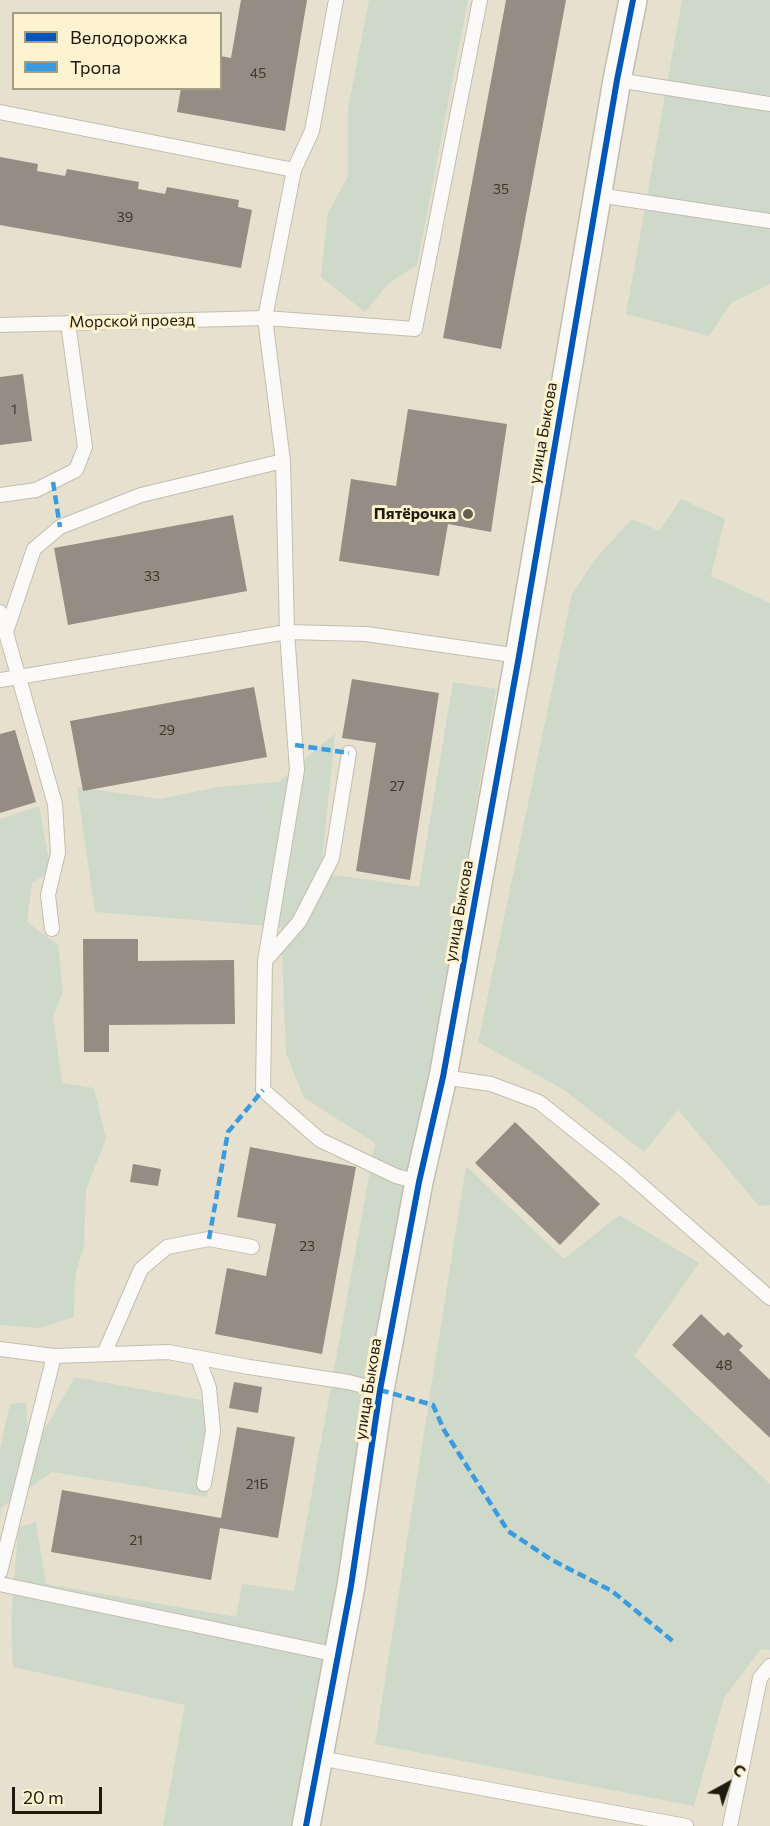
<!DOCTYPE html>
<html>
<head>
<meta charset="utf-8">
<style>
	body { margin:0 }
	#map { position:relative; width:770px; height:1826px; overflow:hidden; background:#e6e1ce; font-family:Commissioner,sans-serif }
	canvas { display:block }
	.legend { position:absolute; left:12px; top:12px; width:210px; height:78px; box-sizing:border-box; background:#fef3d1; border:2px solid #a49c83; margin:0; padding:8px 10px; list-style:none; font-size:18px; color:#1e1a0e }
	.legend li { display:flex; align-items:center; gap:12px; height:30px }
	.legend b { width:30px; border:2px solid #a49c83 }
	.north { position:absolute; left:698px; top:1754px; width:60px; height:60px; -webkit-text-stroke:4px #fef3d1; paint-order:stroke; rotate:40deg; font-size:16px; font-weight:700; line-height:24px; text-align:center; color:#1e1a0e }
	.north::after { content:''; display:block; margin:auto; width:21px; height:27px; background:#1e1a0e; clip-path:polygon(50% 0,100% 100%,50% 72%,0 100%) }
	.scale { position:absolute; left:12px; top:1787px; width:90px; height:27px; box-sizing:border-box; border:3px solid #1e1a0e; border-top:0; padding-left:8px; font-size:18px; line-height:21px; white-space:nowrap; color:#1e1a0e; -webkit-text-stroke:4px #fef3d1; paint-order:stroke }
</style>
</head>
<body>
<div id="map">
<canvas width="770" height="1826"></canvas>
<ul class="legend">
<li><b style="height:8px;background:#0057b8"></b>Велодорожка</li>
<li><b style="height:8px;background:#3c9bde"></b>Тропа</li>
</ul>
<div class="north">С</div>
<div class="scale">20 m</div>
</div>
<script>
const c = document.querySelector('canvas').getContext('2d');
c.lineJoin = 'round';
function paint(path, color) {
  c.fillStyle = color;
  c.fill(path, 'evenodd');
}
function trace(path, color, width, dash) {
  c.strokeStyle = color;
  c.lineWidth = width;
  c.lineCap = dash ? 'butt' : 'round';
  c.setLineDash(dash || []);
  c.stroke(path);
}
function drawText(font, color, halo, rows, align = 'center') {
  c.font = font + ' Commissioner,sans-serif';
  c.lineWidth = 6;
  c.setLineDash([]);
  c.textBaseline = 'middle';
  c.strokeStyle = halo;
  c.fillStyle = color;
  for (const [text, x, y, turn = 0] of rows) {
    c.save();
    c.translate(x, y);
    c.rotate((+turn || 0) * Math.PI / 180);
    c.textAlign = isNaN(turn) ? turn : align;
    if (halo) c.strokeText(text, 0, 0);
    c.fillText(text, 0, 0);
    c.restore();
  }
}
paint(new Path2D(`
	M369 0H468L417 265 389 283 365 312 321 277 328 213 348 176V109Z
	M682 0H770V284L731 303 709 336 626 314Z
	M681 499 725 519 711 576 770 603V1205L759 1206 678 1110 644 1152 564 1090 478 1042 572 594 596 558 632 519 659 531Z
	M453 682 496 689 414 1164 293 1826H163L185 1705 13 1667 11 1622 18 1528 36 1522 46 1584 236 1617 242 1584 294 1591 375 1143 304 1098 286 1053 281 927 95 912 77 787 160 799 218 787 279 782 335 733 321 873 419 887Z
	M39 806 51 871 32 883 27 922 58 945 63 992 53 1016 62 1083 94 1088 106 1139 86 1189 84 1246 75 1276 74 1317 39 1328 0 1325V819Z
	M466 1166 564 1259 619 1215 699 1263 634 1356 770 1484V1650L761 1649 724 1698 694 1806 375 1744Z
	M75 1377 217 1403 207 1497 52 1472 1 1508 0 1523V1449L10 1404 26 1402 29 1456Z`), '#ced9ca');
paint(new Path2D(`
	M241 0H307L285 131 177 112 181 88H220V56L231 58Z
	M506 0H566L501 349 443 338Z
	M0 157 38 164 37 171 65 176 67 169 139 182 138 189 165 194 167 187 239 200 238 207 252 210 241 268 0 225Z
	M23 374 32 441 0 445V377Z
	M408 409 507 424 491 532 448 524 439 576 339 561 351 479 396 486Z
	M233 515 247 591 68 625 54 548Z
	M352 679 439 693 410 880 356 871 376 743 342 738Z
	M254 687 267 757 83 791 70 721Z
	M15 730 36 802 0 813V734Z
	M83 939H138V961L234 960 235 1024 109 1025V1052H84Z
	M515 1122 600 1204 560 1245 475 1163Z
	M250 1147 356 1167 322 1354 215 1334 227 1268 266 1276 276 1224 237 1217Z
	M133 1164 161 1169 158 1186 130 1182Z
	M701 1314 724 1336 728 1332 743 1346 739 1350 770 1380V1438L672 1345Z
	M234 1382 262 1387 258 1413 229 1408Z
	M237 1427 295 1437 278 1538 220 1528 211 1580 51 1552 62 1490 221 1518Z`), '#958c83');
const service = new Path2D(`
	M336 0 312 131 294 170 265 318 283 461 287 632 297 770 265 961 263 1090 320 1140 396 1176 419 1182
	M617 80 770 104
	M0 112 294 170
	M598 195 770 221
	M0 325 265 318 415 329 480 0
	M0 495 36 490 76 470 85 447 68 323
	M0 612 55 804 58 853 48 895 52 929
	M6 632 34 549 60 527 141 495 283 461
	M0 680 287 632 366 634 519 656
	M265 961 299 922 332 858 349 753
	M443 1077 491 1084 539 1102 623 1169 770 1298
	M0 1349 54 1356 168 1352 249 1367 348 1382 380 1390
	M104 1354 141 1269 167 1247 209 1239 252 1247
	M198 1358 209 1388 213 1431 204 1484
	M0 1572 54 1356
	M0 1584 338 1655
	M319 1758 686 1826
	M730 1826 760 1678 770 1666`);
const minor = new Path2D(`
	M306 1826 351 1586 380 1390 419 1182 443 1077 519 656 617 80 633 0`);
trace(service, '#c2beaf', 16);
trace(minor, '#c2beaf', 30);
trace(service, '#fbfaf8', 14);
trace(minor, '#fbfaf8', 27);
trace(new Path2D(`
	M53 482 60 527
	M295 745 349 753
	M209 1239 228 1132 263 1090
	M380 1390 433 1405 444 1430 508 1531 552 1560 612 1591 675 1643`), '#3c9bde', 4.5, [9, 4.5]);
trace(new Path2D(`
	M306 1826 351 1586 380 1390 419 1182 443 1077 519 656 617 80 633 0`), '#0057b8', 6);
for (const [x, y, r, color] of [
	[468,514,6,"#646051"]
]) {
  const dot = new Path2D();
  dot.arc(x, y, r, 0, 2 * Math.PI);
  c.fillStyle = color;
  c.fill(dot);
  trace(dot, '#fef3d1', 2);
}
drawText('14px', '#3c362b', null, [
	["45",258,73],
	["35",501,189],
	["39",125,217],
	["1",14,409],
	["33",152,576],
	["29",167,730],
	["27",397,786],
	["23",307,1246],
	["48",724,1365],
	["21Б",257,1484],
	["21",136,1540]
]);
drawText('16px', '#1e1a0e', '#fef3d1', [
	["Морской проезд",132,321,-1],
	["улица Быкова",543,433,-80],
	["улица Быкова",459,911,-80],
	["улица Быкова",368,1389,-81]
]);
drawText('bold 16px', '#1e1a0e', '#fef3d1', [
	["Пятёрочка",456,514]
], 'right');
</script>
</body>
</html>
